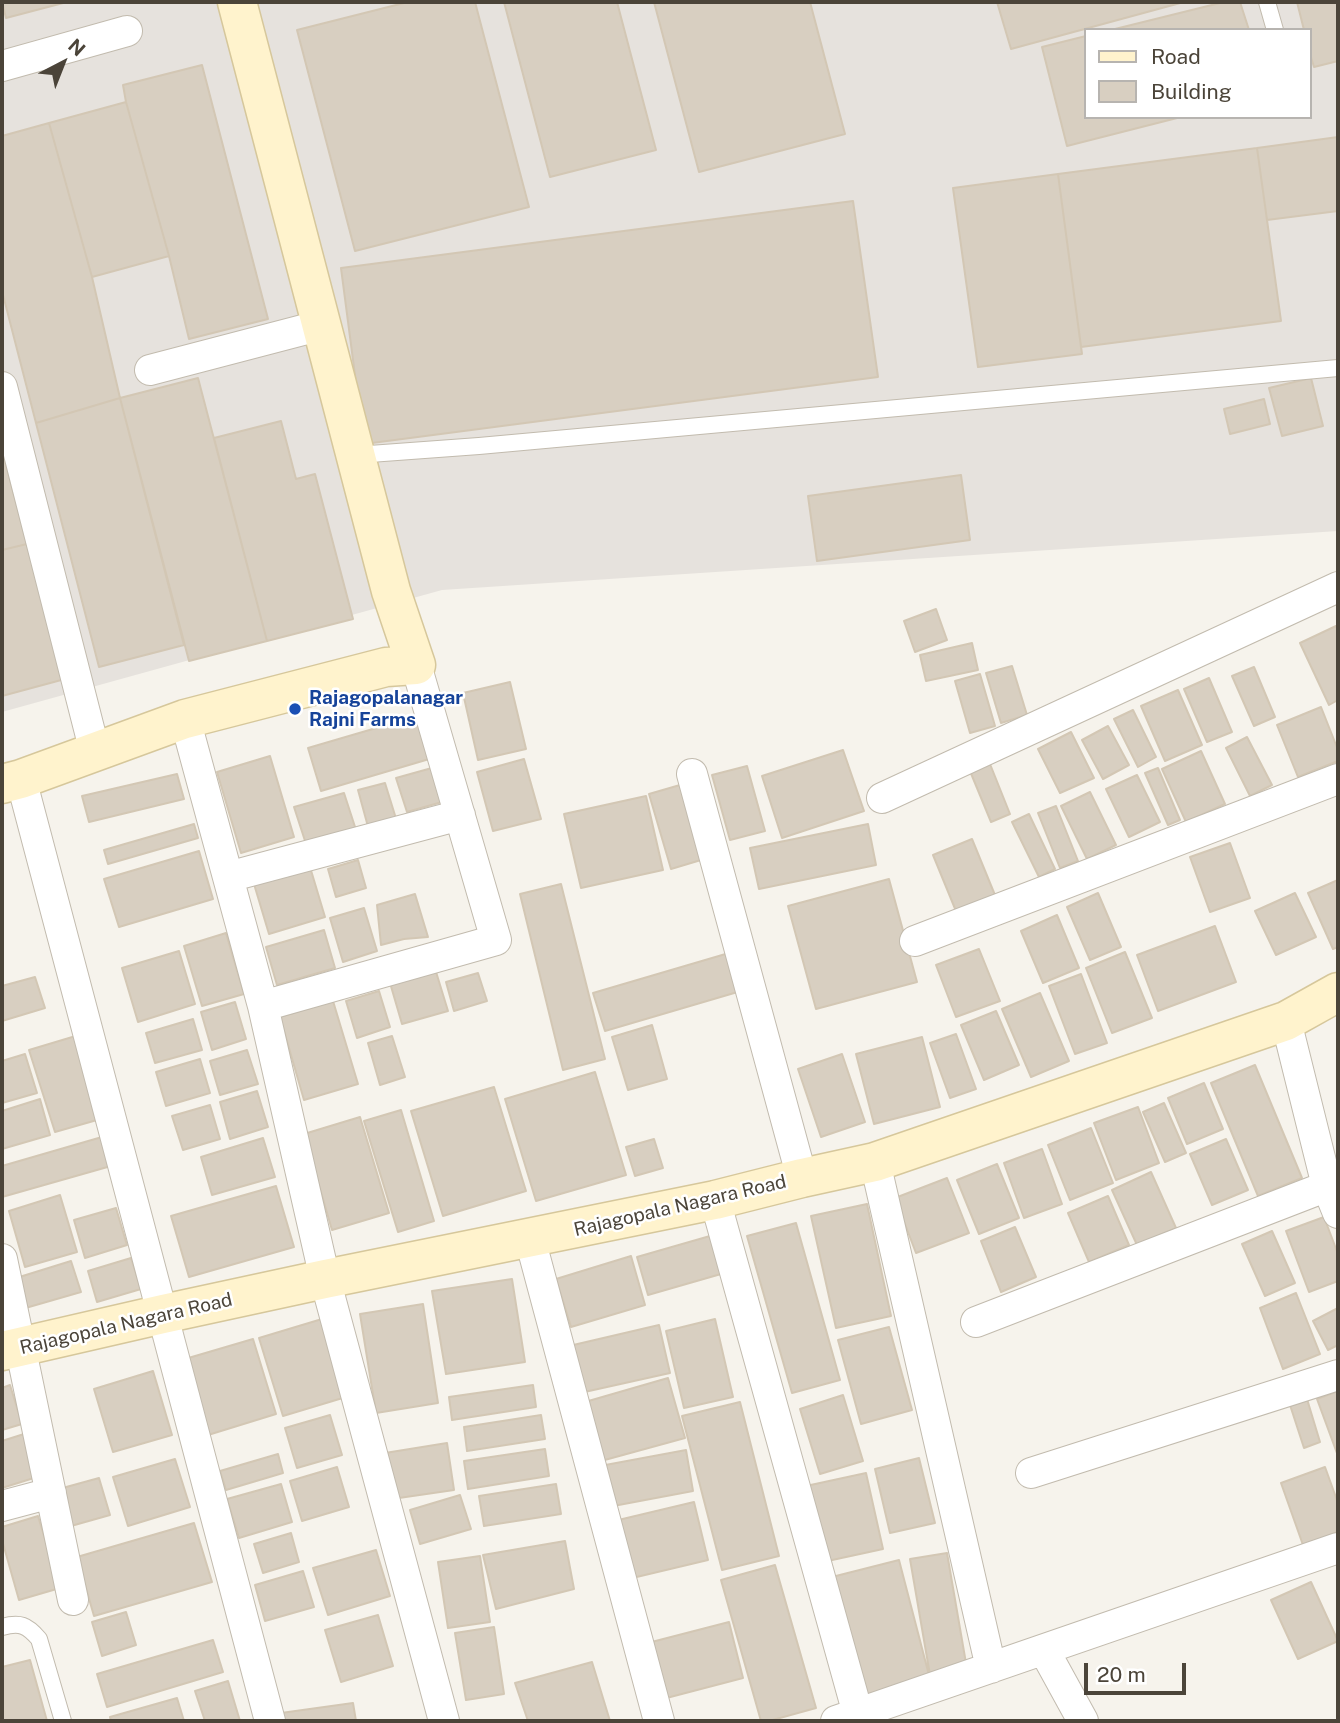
<!DOCTYPE html>
<html>
<head>
<meta charset="utf-8">
<style>
	body { margin:0 }
	#map { position:relative; width:1340px; height:1723px; overflow:hidden; background:#f6f3ec; font-family:"Public Sans",sans-serif }
	canvas { display:block }
	.frame { position:absolute; inset:0; border:4px solid #4b4439; pointer-events:none }
	.legend { position:absolute; left:1084px; top:28px; width:228px; height:91px; box-sizing:border-box; background:#fff; border:2px solid #b7b4b0; margin:0; padding:9px 12px; list-style:none; font-size:21px; color:#4b4439 }
	.legend li { display:flex; align-items:center; gap:14px; height:35px }
	.legend b { width:35px; border:2px solid #b7b4b0 }
	.north { position:absolute; left:28px; top:28px; width:70px; height:70px; -webkit-text-stroke:5px #fff; paint-order:stroke; rotate:42deg; font-size:19px; font-weight:700; line-height:28px; text-align:center; color:#4b4439 }
	.north::after { content:''; display:block; margin:auto; width:24px; height:32px; background:#4b4439; clip-path:polygon(50% 0,100% 100%,50% 72%,0 100%) }
	.scale { position:absolute; left:1084px; top:1663px; width:102px; height:32px; box-sizing:border-box; border:4px solid #4b4439; border-top:0; padding-left:9px; font-size:21px; line-height:24px; white-space:nowrap; color:#4b4439; -webkit-text-stroke:5px #fff; paint-order:stroke }
</style>
</head>
<body>
<div id="map">
<canvas width="1340" height="1723"></canvas>
<div class="frame"></div>
<ul class="legend">
<li><b style="height:9px;background:#fff3cd"></b>Road</li>
<li><b style="height:19px;background:#d8cfc1"></b>Building</li>
</ul>
<div class="north">N</div>
<div class="scale">20 m</div>
</div>
<script>
const c = document.querySelector('canvas').getContext('2d');
c.lineJoin = 'round';
function paint(path, color) {
  c.fillStyle = color;
  c.fill(path, 'evenodd');
}
function trace(path, color, width, dash) {
  c.strokeStyle = color;
  c.lineWidth = width;
  c.lineCap = dash ? 'butt' : 'round';
  c.setLineDash(dash || []);
  c.stroke(path);
}
function drawText(font, color, halo, rows, align = 'center') {
  c.font = font + ' "Public Sans",sans-serif';
  c.lineWidth = 5;
  c.setLineDash([]);
  c.textBaseline = 'middle';
  c.strokeStyle = halo;
  c.fillStyle = color;
  for (const [text, x, y, turn = 0] of rows) {
    c.save();
    c.translate(x, y);
    c.rotate((+turn || 0) * Math.PI / 180);
    c.textAlign = isNaN(turn) ? turn : align;
    if (halo) c.strokeText(text, 0, 0);
    c.fillText(text, 0, 0);
    c.restore();
  }
}
paint(new Path2D(`
	M2 2H1338V531L442 590 2 712ZM1086 30H1310V117H1086Z`), '#e6e2dd');
const building = new Path2D(`
	M2 2H67L6 18Z
	M408 2H475L529 207 355 251 297 30Z
	M504 2H617L656 150 550 177Z
	M654 2H810L845 134 699 172Z
	M997 2H1184L1011 49Z
	M1224 2H1240L1249 30H1111Z
	M1297 2H1338V61L1314 67 1310 54V30H1304Z
	M1086 36V117H1181L1067 146 1042 47Z
	M202 65 268 319 189 339 169 256 126 102 123 85Z
	M126 102 169 256 92 277 49 123Z
	M49 123 92 277 120 398 36 423 2 291V136Z
	M1338 137V211L1267 220 1257 148Z
	M1257 148 1281 321 1081 347 1058 174Z
	M1058 174 1082 354 978 367 953 188Z
	M853 201 878 377 364 444 341 268Z
	M198 378 267 641 189 661 120 398Z
	M1311 378 1323 426 1282 436 1269 388Z
	M120 398 184 645 99 667 36 423Z
	M1264 399 1270 424 1230 434 1224 409Z
	M281 421 296 479 315 474 353 619 267 641 214 438Z
	M4 457 27 544 2 550V458Z
	M961 475 970 540 817 561 808 496Z
	M27 544 65 679 2 696V550Z
	M936 609 947 640 915 652 904 621Z
	M1336 626 1338 631V700L1329 705 1300 643Z
	M972 643 978 670 926 681 920 655Z
	M1012 666 1027 715 1001 723 986 673Z
	M1254 667 1275 717 1254 726 1232 676Z
	M980 674 995 726 970 733 955 681Z
	M1209 678 1232 732 1207 742 1184 689Z
	M510 682 526 749 478 760 463 693Z
	M1178 690 1202 745 1165 761 1141 706Z
	M1321 707 1338 750V761L1298 777 1277 725Z
	M1133 710 1156 757 1138 767 1114 719Z
	M424 714 436 757 321 791 308 748Z
	M1108 726 1129 765 1103 779 1082 740Z
	M1071 732 1094 778 1060 793 1038 749Z
	M1247 737 1272 785 1250 796 1226 748Z
	M843 750 864 811 782 838 762 776Z
	M1201 751 1225 804 1186 822 1162 769Z
	M270 756 294 837 241 853 217 772Z
	M524 759 541 819 493 831 477 772Z
	M990 764 1010 814 991 822 970 771Z
	M439 766 449 800 407 812 396 778Z
	M747 766 765 831 730 840 712 775Z
	M1158 768 1180 820 1168 825 1145 773Z
	M177 774 184 799 89 822 82 796Z
	M1137 775 1160 822 1129 837 1106 789Z
	M385 783 398 825 370 834 358 790Z
	M680 785 701 860 671 869 649 794Z
	M1090 792 1116 845 1087 859 1061 806Z
	M344 793 357 833 307 847 294 807Z
	M646 796 663 870 581 888 564 814Z
	M1056 806 1078 861 1060 868 1038 813Z
	M1029 814 1055 869 1039 877 1012 822Z
	M194 824 198 838 108 864 104 850Z
	M868 824 876 865 759 889 750 848Z
	M972 839 997 900 958 916 933 855Z
	M1230 843 1250 898 1210 912 1190 857Z
	M199 851 213 899 119 927 104 879Z
	M358 860 366 888 336 897 328 869Z
	M310 867 325 917 269 934 254 884Z
	M889 879 917 982 816 1009 788 906Z
	M1338 880V947L1333 949 1308 893Z
	M561 884 605 1059 563 1070 520 894Z
	M1098 893 1121 947 1090 960 1067 907Z
	M1295 893 1316 937 1276 955 1255 911Z
	M415 894 428 937 404 939 381 945 377 905Z
	M364 908 377 951 343 962 330 918Z
	M1057 915 1079 968 1043 983 1021 931Z
	M1215 926 1236 982 1158 1011 1137 955Z
	M324 930 335 968 277 985 266 947Z
	M226 933 244 994 202 1006 184 946Z
	M979 949 1000 1001 956 1017 936 965Z
	M179 951 195 1004 138 1022 122 968Z
	M1125 952 1152 1018 1112 1033 1086 968Z
	M729 953 741 991 605 1031 593 993Z
	M433 962 448 1011 402 1024 388 976Z
	M478 973 487 1001 454 1011 446 982Z
	M1081 974 1107 1043 1075 1054 1049 986Z
	M35 977 45 1008 2 1021V986Z
	M379 991 390 1027 357 1038 346 1001Z
	M1040 993 1069 1061 1031 1077 1002 1009Z
	M333 1001 358 1084 304 1100 280 1017Z
	M235 1002 246 1039 212 1050 201 1012Z
	M996 1011 1019 1065 984 1080 961 1025Z
	M193 1019 202 1050 155 1063 146 1033Z
	M652 1025 667 1079 628 1090 612 1037Z
	M956 1034 976 1089 950 1098 930 1043Z
	M79 1035 104 1118 55 1132 29 1050Z
	M392 1036 405 1077 380 1085 368 1043Z
	M922 1037 940 1107 874 1124 856 1054Z
	M247 1050 258 1084 220 1095 210 1061Z
	M25 1054 37 1093 2 1103V1061Z
	M842 1054 865 1122 821 1137 798 1069Z
	M200 1059 210 1093 166 1106 156 1072Z
	M1255 1065 1302 1178 1258 1196 1211 1083Z
	M595 1072 626 1175 536 1201 505 1099Z
	M1204 1083 1223 1129 1187 1144 1168 1098Z
	M494 1087 526 1191 443 1216 411 1111Z
	M257 1091 268 1127 230 1139 220 1102Z
	M40 1099 50 1135 2 1149V1111Z
	M1164 1103 1186 1153 1165 1162 1143 1112Z
	M210 1105 220 1139 183 1150 172 1116Z
	M1138 1107 1159 1163 1116 1180 1094 1123Z
	M401 1110 434 1221 398 1232 364 1121Z
	M360 1117 389 1213 332 1230 304 1134Z
	M1091 1128 1113 1183 1070 1200 1048 1145Z
	M102 1137 111 1166 2 1197V1166Z
	M263 1138 275 1177 212 1195 201 1157Z
	M654 1139 663 1168 635 1176 626 1147Z
	M1226 1139 1248 1190 1212 1205 1190 1154Z
	M1042 1149 1062 1204 1024 1218 1004 1163Z
	M997 1164 1019 1218 979 1234 957 1180Z
	M1151 1172 1176 1228 1137 1245 1112 1190Z
	M947 1178 969 1233 916 1253 895 1198Z
	M276 1186 294 1247 189 1277 171 1216Z
	M60 1195 77 1252 25 1267 9 1211Z
	M1108 1196 1129 1245 1089 1262 1068 1213Z
	M867 1204 891 1316 836 1328 811 1216Z
	M116 1208 127 1245 85 1258 74 1220Z
	M1324 1217 1338 1254V1281L1309 1292 1286 1231Z
	M796 1223 840 1380 792 1393 747 1236Z
	M1015 1227 1036 1277 1001 1292 981 1241Z
	M1272 1231 1295 1283 1265 1296 1242 1244Z
	M710 1236 721 1274 648 1295 637 1257Z
	M631 1256 645 1305 571 1327 556 1279Z
	M131 1258 141 1289 97 1302 88 1271Z
	M71 1261 81 1292 22 1309 13 1279Z
	M512 1279 525 1362 446 1374 432 1291Z
	M1296 1293 1320 1354 1283 1369 1260 1308Z
	M423 1304 438 1403 376 1413 360 1314Z
	M1338 1308V1345L1328 1350 1313 1321Z
	M322 1319 346 1397 283 1416 259 1338Z
	M715 1319 733 1397 684 1408 666 1331Z
	M659 1325 670 1373 580 1393 569 1346Z
	M889 1327 912 1410 861 1424 838 1340Z
	M253 1339 276 1414 208 1435 185 1359Z
	M153 1371 172 1435 113 1452 94 1389Z
	M668 1378 685 1438 601 1461 585 1402Z
	M10 1385 22 1424 2 1430V1388Z
	M533 1385 536 1407 452 1420 449 1397Z
	M1338 1391V1456L1317 1399Z
	M843 1395 863 1461 820 1474 800 1409Z
	M1307 1399 1320 1442 1304 1448 1290 1405Z
	M740 1402 779 1556 722 1570 682 1416Z
	M330 1415 342 1455 297 1468 285 1428Z
	M541 1415 545 1439 467 1451 464 1427Z
	M24 1434 37 1477 2 1488V1441Z
	M447 1443 454 1490 392 1499 385 1453Z
	M545 1449 549 1476 468 1489 464 1461Z
	M686 1450 693 1491 608 1507 600 1466Z
	M278 1454 283 1473 226 1490 220 1471Z
	M919 1458 935 1523 890 1533 875 1469Z
	M175 1459 190 1507 128 1526 113 1477Z
	M337 1467 349 1507 302 1521 290 1481Z
	M1325 1467 1338 1503V1532L1303 1545 1281 1483Z
	M866 1473 883 1549 823 1562 806 1486Z
	M99 1478 110 1515 71 1526 59 1489Z
	M281 1484 292 1522 239 1538 227 1499Z
	M556 1484 561 1514 484 1526 479 1496Z
	M460 1495 471 1529 420 1544 410 1510Z
	M694 1502 708 1560 624 1580 610 1522Z
	M38 1516 60 1588 19 1600 2 1540V1527Z
	M194 1523 212 1582 94 1616 77 1557Z
	M291 1533 299 1562 263 1573 254 1544Z
	M565 1541 574 1589 496 1609 483 1555Z
	M376 1550 390 1596 328 1615 313 1568Z
	M947 1553 967 1669 930 1675 910 1559Z
	M480 1556 490 1622 448 1628 438 1562Z
	M899 1560 930 1679 858 1697 828 1578Z
	M775 1565 816 1708 769 1721H761L721 1580Z
	M303 1571 314 1607 265 1621 255 1585Z
	M1311 1582 1338 1641 1298 1659 1271 1600Z
	M126 1612 136 1645 102 1656 92 1622Z
	M378 1615 393 1666 341 1682 325 1630Z
	M729 1622 743 1678 655 1701 640 1645Z
	M494 1627 504 1694 466 1700 455 1633Z
	M213 1640 223 1672 107 1707 97 1674Z
	M30 1660 47 1721H2V1667Z
	M592 1662 610 1721H528L515 1683Z
	M228 1681 240 1721H205L195 1691Z
	M177 1698 184 1721H111L110 1717Z
	M353 1703 356 1721H282L281 1713Z`);
paint(building, '#d8cfc1');
trace(building, '#d3c7b4', 2);
const lane = new Path2D(`
	M1267 2 1275 30
	M356 455 479 446 1338 368
	M2 1627C20 1622 27 1625 39 1639L63 1721`);
const street = new Path2D(`
	M2 66 127 31
	M150 370 322 325
	M2 387 95 752
	M185 719 263 1006 325 1279 444 1721
	M692 774 802 1178
	M21 779 270 1721
	M882 798 1338 587
	M228 877 460 815
	M915 941 1338 779
	M263 1006 496 940 416 665
	M1286 1021 1327 1186 1338 1213
	M875 1162 991 1668
	M715 1200 858 1714
	M530 1239 659 1721
	M2 1259 73 1600
	M976 1322 1338 1182
	M1031 1473 1338 1375
	M2 1506 51 1493
	M1044 1650 1083 1721
	M836 1721 1338 1548`);
const secondary = new Path2D(`
	M2 784 21 779 185 719 386 667 416 665 391 591 237 2
	M2 1351 163 1314 325 1279 715 1200 802 1178 875 1162 1286 1021 1338 992`);
trace(lane, '#c2bbae', 18);
trace(street, '#c2bbae', 32);
trace(secondary, '#d6c79b', 41);
trace(lane, '#fff', 16);
trace(street, '#fff', 30);
trace(secondary, '#fff3cd', 38);
for (const [x, y, r, color] of [
	[295,709,7,"#1a4fb4"]
]) {
  const dot = new Path2D();
  dot.arc(x, y, r, 0, 2 * Math.PI);
  c.fillStyle = color;
  c.fill(dot);
  trace(dot, '#fff', 2.5);
}
drawText('bold 19px', '#164399', '#fff', [
	["Rajagopalanagar",309,698],
	["Rajni Farms",309,720]
], 'left');
drawText('19px', '#4b4439', '#fff', [
	["Rajagopala Nagara Road",680,1206,-13],
	["Rajagopala Nagara Road",126,1324,-13]
]);
</script>
</body>
</html>
